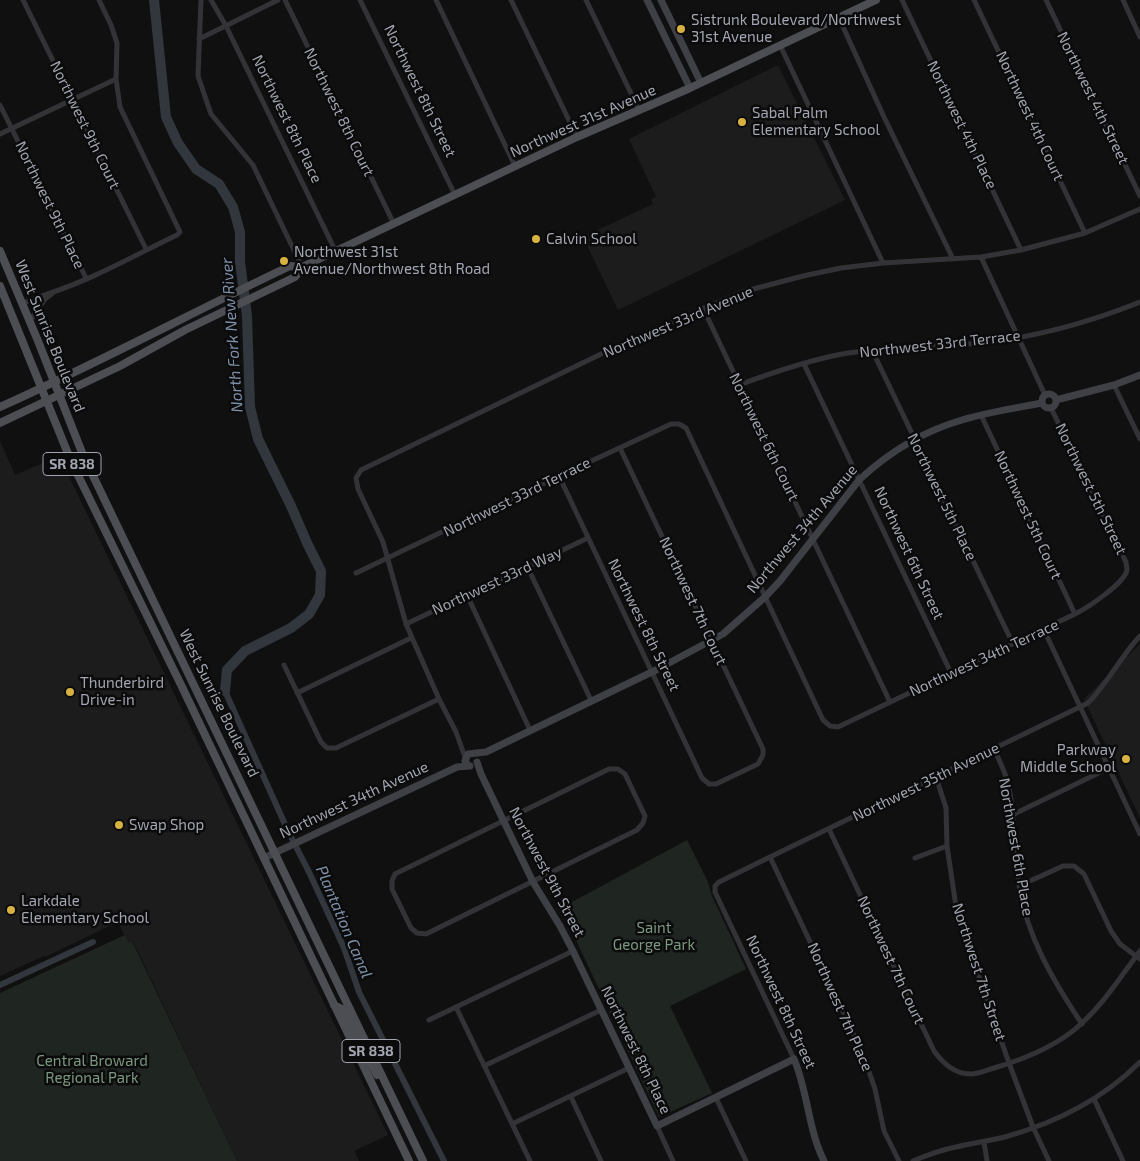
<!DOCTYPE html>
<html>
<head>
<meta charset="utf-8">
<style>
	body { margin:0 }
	canvas { display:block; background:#101011 }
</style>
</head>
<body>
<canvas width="1140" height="1161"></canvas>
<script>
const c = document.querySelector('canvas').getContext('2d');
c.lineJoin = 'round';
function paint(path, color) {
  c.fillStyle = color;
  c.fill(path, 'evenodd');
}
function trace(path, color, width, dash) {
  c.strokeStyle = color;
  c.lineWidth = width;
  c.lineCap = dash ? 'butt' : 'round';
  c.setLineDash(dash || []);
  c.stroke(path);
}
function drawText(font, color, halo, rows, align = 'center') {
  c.font = font + ' "Exo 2",sans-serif';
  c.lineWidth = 5;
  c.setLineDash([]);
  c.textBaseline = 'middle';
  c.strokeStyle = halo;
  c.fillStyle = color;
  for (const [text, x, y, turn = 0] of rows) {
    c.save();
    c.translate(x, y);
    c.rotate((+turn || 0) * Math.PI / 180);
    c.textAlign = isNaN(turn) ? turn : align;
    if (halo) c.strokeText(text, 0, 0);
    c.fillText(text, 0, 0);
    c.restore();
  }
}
paint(new Path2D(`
	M778 65 845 200 618 310 583 237 653 204 651 199 656 197 629 139Z
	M0 441 15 475 59 456 388 1135 354 1151 359 1161H237L133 941 128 943 118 922 45 957 44 956 0 976Z
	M1140 644V818L1084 699Z`), '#1c1c1d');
paint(new Path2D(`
	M687 840 708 882 712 896 746 969 670 1006 712 1093 659 1117 561 908Z
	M125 935 128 943 132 941 237 1161H0V993Z`), '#1f2520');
trace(new Path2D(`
	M225 691 288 831 309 872 344 948 359 992 444 1161
	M0 985 93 942`), '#31373d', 6);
trace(new Path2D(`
	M154 0 166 117 178 143 196 169 219 184 233 207 240 232V262L247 316 250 407 258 439 291 506 308 545 321 571 320 595 309 614 291 628 245 651 227 670 225 691`), '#31373d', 10);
trace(new Path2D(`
	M23 0 146 249
	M201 0 198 76 211 114 253 165 302 267
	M211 0 226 26 336 252
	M285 0 394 224
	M360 0 455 195
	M436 0 515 166
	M511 0 577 137
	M586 0 639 110
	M902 0 1021 250
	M974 0 1085 233
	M1046 0 1140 196
	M1123 0 1140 37
	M839 18 884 117 953 259
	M199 39 278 0
	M780 45 883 263
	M0 105 86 278
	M0 134 116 79
	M981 257 1045 395
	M22 303C33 301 38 297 47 294 92 280 135 255 177 235L180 232 120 107 116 79 117 43 111 25 99 0
	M703 308 890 702
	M30 321 45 299 53 293
	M872 350 1013 644
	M804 364 951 673
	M739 385C771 373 804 362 837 355 885 346 934 347 982 343 1035 337 1090 322 1140 302
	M1114 385 1140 439
	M981 415 1075 614
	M559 476 702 778 709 784H716L758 764 763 755V749L620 448
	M527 566 591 700
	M356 573 559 476 671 424H679L686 428 823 720 830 726 838 727 1075 614C1087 608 1125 583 1127 570 1127 568 1126 565 1126 562L1051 408
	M467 595 530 730
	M406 624 588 538
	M1044 630 1140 834
	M284 665 321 742 327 748H336L439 699
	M297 693 411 638
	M994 748C998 759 1004 769 1007 780 1016 814 1014 852 1019 886 1027 937 1054 982 1082 1024
	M465 757 456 732 439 699 406 624 383 542 358 489 356 478 361 470 626 342 742 292 803 276 841 268 883 263 981 257 1021 250 1085 233 1140 209
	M609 769H618L625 774 645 816 643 823 637 830 426 934 417 933 411 928 392 889V881L395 874Z
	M936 777 946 808 947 846 957 913 1009 1063 1033 1127 1049 1161
	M1012 815 1109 768
	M829 829 934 1051C943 1063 954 1074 971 1074 978 1074 987 1070 994 1068 1025 1059 1058 1046 1082 1023 1105 1002 1121 976 1140 951
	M770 857 863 1054 875 1089 884 1131 899 1161
	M915 858 947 846
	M1019 886 1063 866H1074L1084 874 1111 931 1120 944 1140 959
	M456 1007 530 1161
	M429 1020 573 951
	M794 1059 715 892V886L719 882 770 857 1088 703C1108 683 1121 656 1140 636
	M484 1066 601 1010
	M571 1097 601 1161
	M716 1098 746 1161
	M1094 1099 1123 1161
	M512 1124 629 1068
	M657 1126 673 1161
	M984 1142 987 1161
	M913 1161C927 1155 941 1150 956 1147 972 1143 989 1141 1005 1137 1055 1123 1103 1099 1140 1062`), '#333337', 5);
trace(new Path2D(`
	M647 0 690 88
	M661 0 701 83
	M1042 401a7 7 0 1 1 14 0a7 7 0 1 1-14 0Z
	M1056 400 1114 385 1140 375
	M477 762 481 774 533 882 560 926 573 951 657 1126 794 1059C808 1092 808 1129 824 1161
	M468 765 465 761 468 754 486 752 656 670 723 634 765 597 780 581 859 480C888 453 924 431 962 420 988 412 1015 408 1042 403
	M264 858 457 767 470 766`), '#3f4045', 7);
trace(new Path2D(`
	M0 251 38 341 83 455 423 1161
	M0 286 71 461 183 689 409 1161
	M0 407C98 363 193 312 290 266L302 267 577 137 690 88 876 0
	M0 423 120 366 185 330 295 277 302 267
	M334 1005 344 1010 377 1075`), '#4d4e54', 8);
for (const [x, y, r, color] of [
	[681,29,5,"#d8b240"],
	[742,122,5,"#d8b240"],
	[536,239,5,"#d8b240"],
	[284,261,5,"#d8b240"],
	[70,692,5,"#d8b240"],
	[1126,759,5,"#d8b240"],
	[119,825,5,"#d8b240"],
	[11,910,5,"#d8b240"]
]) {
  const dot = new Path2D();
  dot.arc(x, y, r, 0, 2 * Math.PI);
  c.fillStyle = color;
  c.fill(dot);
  trace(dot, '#0b0b0c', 2);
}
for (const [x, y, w] of [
	[72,464,58],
	[371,1051,58]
]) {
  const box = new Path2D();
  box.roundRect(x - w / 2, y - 11.5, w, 23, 4);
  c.fillStyle = '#0b0b0c';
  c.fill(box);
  trace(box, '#a3a5b0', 1);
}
drawText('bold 14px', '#a3a5b0', null, [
	["SR 838",72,464],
	["SR 838",371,1051]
]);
drawText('15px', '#a3a5b0', '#0b0b0c', [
	["Sistrunk Boulevard/Northwest",691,20],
	["31st Avenue",691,37],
	["Sabal Palm",752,113],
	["Elementary School",752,130],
	["Calvin School",546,239],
	["Northwest 31st",294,252],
	["Avenue/Northwest 8th Road",294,269],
	["Thunderbird",80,683],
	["Drive-in",80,700],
	["Parkway",1116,750,"right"],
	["Middle School",1116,767,"right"],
	["Swap Shop",129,825],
	["Larkdale",21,901],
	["Elementary School",21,918]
], 'left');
drawText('15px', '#a3a5b0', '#0b0b0c', [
	["Northwest 8th Street",420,91,64],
	["Northwest 4th Street",1093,98,64],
	["Northwest 8th Court",339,112,64],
	["Northwest 4th Court",1030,116,65],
	["Northwest 8th Place",287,119,64],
	["Northwest 31st Avenue",583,121,-24],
	["Northwest 9th Court",85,125,64],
	["Northwest 4th Place",962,125,64],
	["Northwest 9th Place",50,205,64],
	["Northwest 33rd Avenue",678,322,-23],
	["West Sunrise Boulevard",50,336,68],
	["Northwest 33rd Terrace",940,344,-6],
	["Northwest 6th Court",764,437,64],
	["Northwest 5th Street",1091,489,64],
	["Northwest 33rd Terrace",517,497,-26],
	["Northwest 5th Place",942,497,64],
	["Northwest 5th Court",1028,515,65],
	["Northwest 34th Avenue",802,529,-50],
	["Northwest 6th Street",909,553,65],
	["Northwest 33rd Way",497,581,-25],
	["Northwest 7th Court",693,601,65],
	["Northwest 8th Street",644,625,64],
	["Northwest 34th Terrace",984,658,-25],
	["West Sunrise Boulevard",219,703,64],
	["Northwest 35th Avenue",926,782,-26],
	["Northwest 34th Avenue",354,800,-25],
	["Northwest 6th Place",1016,847,80],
	["Northwest 9th Street",547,872,62],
	["Northwest 7th Court",891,960,65],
	["Northwest 7th Street",979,972,72],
	["Northwest 8th Street",781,1002,65],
	["Northwest 7th Place",840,1007,66],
	["Northwest 8th Place",636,1050,64]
]);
drawText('15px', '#7c9880', '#0b0b0c', [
	["Saint",654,928],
	["George Park",654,945],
	["Central Broward",92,1061],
	["Regional Park",92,1078]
]);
drawText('italic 16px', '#7d90a7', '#0b0b0c', [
	["North Fork New River",232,335,-94],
	["Plantation Canal",344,922,67]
]);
</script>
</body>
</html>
